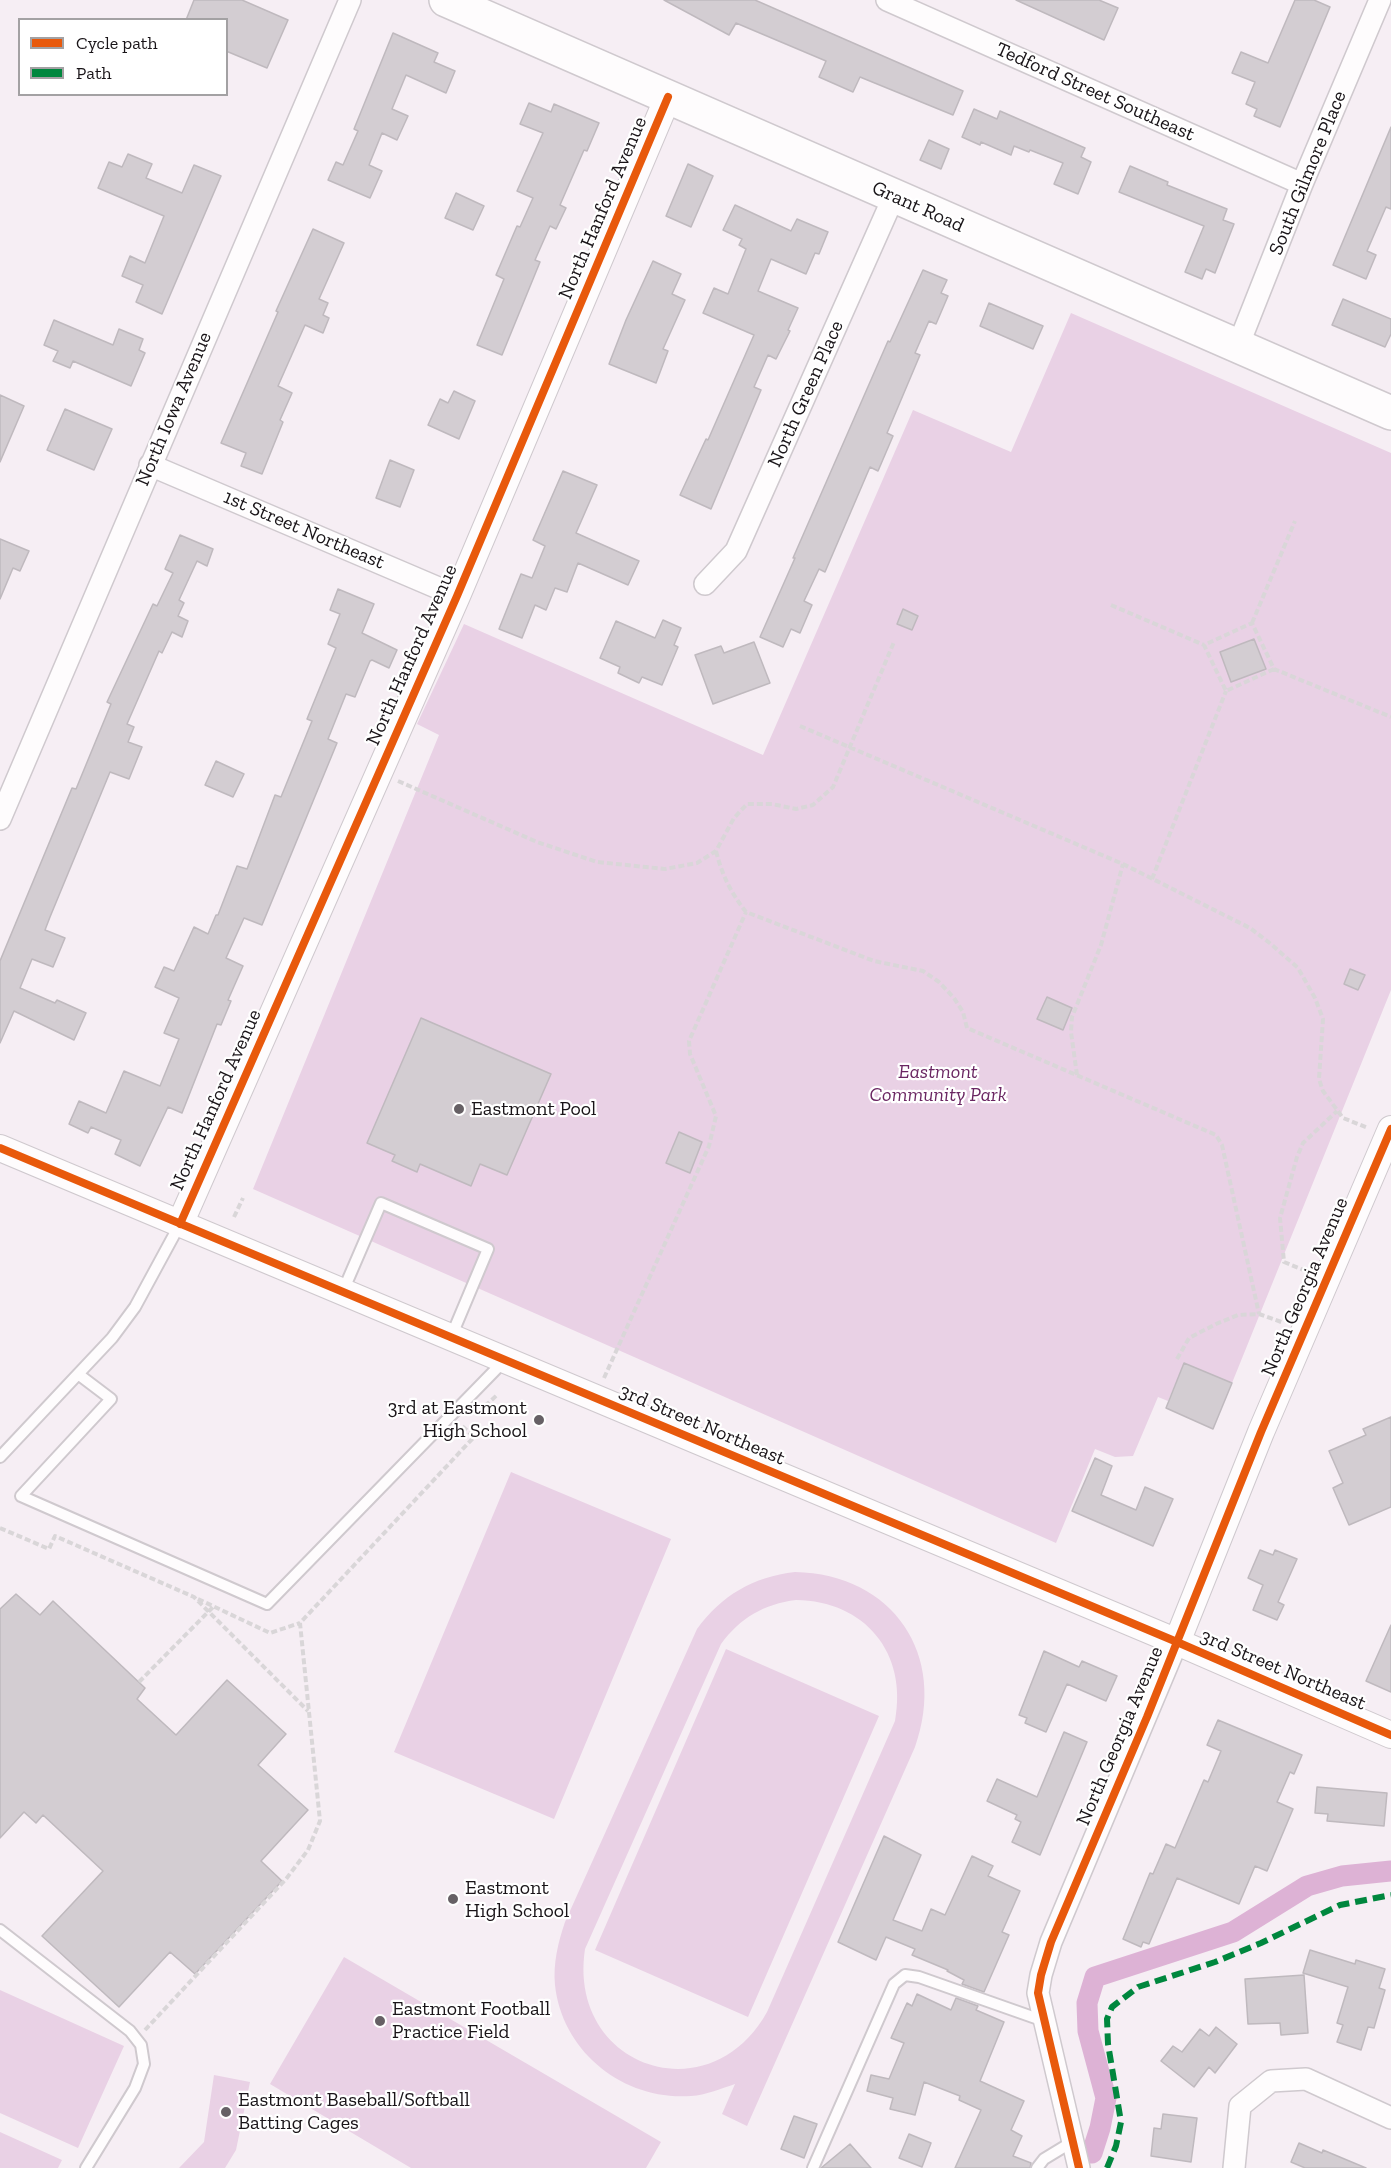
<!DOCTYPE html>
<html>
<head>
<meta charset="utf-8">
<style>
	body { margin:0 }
	#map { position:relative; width:1391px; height:2168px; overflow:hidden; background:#f6eef4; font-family:"Zilla Slab",serif }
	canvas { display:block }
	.legend { position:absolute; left:18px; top:18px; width:210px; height:78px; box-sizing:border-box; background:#fff; border:2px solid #a3a1a3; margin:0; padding:8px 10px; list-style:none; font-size:18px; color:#191418 }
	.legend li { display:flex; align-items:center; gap:12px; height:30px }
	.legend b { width:30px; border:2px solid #a3a1a3 }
</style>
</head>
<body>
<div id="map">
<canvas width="1391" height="2168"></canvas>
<ul class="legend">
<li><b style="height:8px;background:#e8590c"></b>Cycle path</li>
<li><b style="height:8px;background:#00873e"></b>Path</li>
</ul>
</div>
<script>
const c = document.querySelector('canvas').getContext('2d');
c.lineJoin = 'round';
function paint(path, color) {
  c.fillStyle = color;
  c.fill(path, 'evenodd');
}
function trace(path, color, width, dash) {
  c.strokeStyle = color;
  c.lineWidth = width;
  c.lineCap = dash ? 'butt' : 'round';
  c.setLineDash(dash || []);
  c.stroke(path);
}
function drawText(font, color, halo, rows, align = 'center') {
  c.font = font + ' "Zilla Slab",serif';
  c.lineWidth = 4.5;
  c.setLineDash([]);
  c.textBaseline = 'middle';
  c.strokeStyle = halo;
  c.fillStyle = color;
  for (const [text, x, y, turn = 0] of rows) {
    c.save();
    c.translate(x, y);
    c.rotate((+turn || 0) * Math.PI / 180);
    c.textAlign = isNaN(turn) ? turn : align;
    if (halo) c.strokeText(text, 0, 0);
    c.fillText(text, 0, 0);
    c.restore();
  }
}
paint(new Path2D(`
	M1071 313 1391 453V990L1232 1383 1184 1364 1168 1401 1158 1397 1133 1456 1115 1457 1095 1449 1056 1543 253 1189 439 735 417 724 464 624 763 755 913 410 1011 452Z
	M511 1472 671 1539 554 1819 394 1752Z
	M795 1572C893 1574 948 1655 915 1747L747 2126 722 2114 735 2084C720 2089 706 2095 691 2096 624 2101 562 2052 555 1985 553 1963 558 1943 565 1922L697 1629C722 1595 753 1577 795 1572ZM796 1600C865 1601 908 1653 895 1721L767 2012C709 2116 567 2067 585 1949L721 1644C740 1618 764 1604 796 1600Z
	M726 1649 879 1716 748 2017 595 1950Z
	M344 1957 661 2142 646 2168H411L270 2084Z
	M0 1990 124 2046 78 2148 0 2113Z
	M214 2075 250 2082 236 2150 225 2168H179L204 2142Z
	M0 2132 62 2160 58 2168H0Z`), '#e9d1e5');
trace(new Path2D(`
	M1092 2153 1100 2128 1106 2098 1088 2031 1087 2003 1095 1977 1233 1932 1307 1886 1342 1876 1391 1871`), '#ddb2d5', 21);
const building = new Path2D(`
	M194 0H242L288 20 267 68 226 51V20H186Z
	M664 0H755L963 91 953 115 860 77 853 92 819 77 826 61 736 23 729 35Z
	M1016 0H1099L1118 8 1104 40Z
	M1295 0H1314L1330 7 1280 127 1254 116 1257 109 1246 104 1255 82 1232 73 1241 52 1268 63Z
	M393 33 438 53 434 62 455 71 446 93 406 75 392 109 408 116 397 140 382 133 369 165 382 171 370 198 328 180 336 162 343 165 358 131 354 129Z
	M529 103 551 112 554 104 599 123 587 151 584 150 560 205 566 208 556 229 550 226 535 260 540 262 502 355 477 345 504 279 496 275 517 226 520 227 533 198 517 191 543 133 520 124Z
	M974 109 997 119 1000 111 1085 148 1081 157 1091 162 1078 194 1054 184 1063 163 1030 150 1029 152 1014 146 1011 155 981 142 980 145 962 137Z
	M1391 127V209L1386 207 1367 251 1376 255 1366 279 1333 265Z
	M929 140 949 149 941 169 920 160Z
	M128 154 152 164 146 178 182 193 194 165 221 176 162 314 136 302 143 285 122 276 130 256 145 263 164 216 98 188 109 162 122 167Z
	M688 164 713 176 691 227 666 216Z
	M1130 166 1168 182 1167 185 1227 209 1223 220 1234 224 1215 273 1206 269 1202 279 1185 272 1204 226 1119 192Z
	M456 193 484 206 473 230 445 218Z
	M735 205 791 231 797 219 828 232 819 254 815 253 806 274 771 259 758 291 798 308 788 330 790 331 776 359 768 355 754 387 761 390 711 509 680 495 706 439 708 440 754 335 703 313 714 288 728 294 746 249 739 245 742 239 723 230Z
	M313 229 344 243 319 299 328 303 323 315 329 318 323 333 305 325 278 386 292 393 280 420 283 422 262 474 241 466 246 453 221 443 278 312 276 311Z
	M653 261 681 274 672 294 685 300 663 349 668 351 656 383 609 364 626 320Z
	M923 270 947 280 941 293 948 296 936 324 929 321 915 353 920 355 887 433 893 436 878 471 870 467 825 572 819 569 804 601 812 605 800 633 791 629 783 647 760 637 795 558H793L888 341 890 342Z
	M1343 299 1391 319V334L1385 347 1332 325Z
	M989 303 1043 326 1033 349 980 326Z
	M54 320 113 345 119 329 143 339 139 350 145 353 131 386 73 361 70 368 53 361 58 351 44 345Z
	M454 391 475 401 459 439 428 425 440 399 448 403Z
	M0 395 24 406 0 462Z
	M65 409 112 429 94 470 47 450Z
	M390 460 414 470 400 507 376 498Z
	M563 471 597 485 576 533 639 561 628 585 578 563 567 592 555 588 546 610 535 605 522 638 499 629 521 574 532 578 545 546 533 540Z
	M180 535 213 549 207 566 197 561 179 600 184 603 178 616 188 621 182 637 172 632 162 653 159 651 127 724 134 727 128 742 142 747 129 779 110 772 50 917 45 930 65 938 53 967 32 959 20 988 55 1003 57 1000 86 1013 74 1040 14 1011 0 1043V961L72 788 76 789 111 704 107 702 153 604 157 606 173 573 165 569Z
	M0 539 29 551 20 571 13 568 0 599Z
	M338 589 374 604 362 633 397 650 389 668 372 660 370 661 355 697 346 694 328 739 337 743 262 925 244 918 226 958 243 966 228 1000 231 1001 221 1025 217 1024 182 1113 168 1107 140 1166 115 1154 121 1140 91 1127 88 1133 69 1124 79 1101 106 1113 124 1071 160 1086 179 1039 164 1033 179 998 155 987 164 967 174 971 194 927 208 934 216 915H218L237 866 247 869 275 795 281 797 312 721 307 719 336 648 328 644 340 614 330 610Z
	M903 609 918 616 912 630 897 624Z
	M663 620 681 628 674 645 678 647 662 685 642 677 639 683 618 673 620 667 600 658 616 621 655 638Z
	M1254 639 1266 669 1231 682 1220 652Z
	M754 642 770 683 713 704 695 655 721 646 724 653Z
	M216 761 244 774 233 797 205 785Z
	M1350 969 1365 975 1358 990 1344 984Z
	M1047 997 1072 1008 1063 1030 1037 1019Z
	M421 1018 551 1074 507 1175 480 1164 471 1186 420 1164 417 1172 392 1161 395 1155 367 1143Z
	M679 1132 702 1142 690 1173 666 1163Z
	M1184 1363 1232 1383 1213 1429 1166 1408Z
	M1391 1417V1507L1349 1525 1333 1488 1343 1483 1329 1451 1366 1435 1363 1429Z
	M1095 1458 1112 1466 1101 1495 1136 1510 1145 1487 1173 1499 1153 1546 1072 1511Z
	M1260 1550 1273 1555 1275 1550 1297 1559 1278 1602 1284 1605 1277 1620 1253 1610 1263 1585 1248 1578Z
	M16 1594 40 1615 53 1601 145 1688 137 1699 176 1735 227 1680 286 1734 258 1765 308 1810 261 1861 282 1881 195 1974 170 1952 119 2007 42 1936 103 1871 43 1815 36 1823 24 1812 0 1838V1609Z
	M1391 1625V1692L1366 1681Z
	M1044 1651 1079 1667 1082 1661 1117 1676 1106 1701 1067 1684 1046 1732 1025 1723 1027 1718 1019 1715Z
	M1218 1720 1302 1755 1294 1774 1290 1772 1277 1802 1293 1809 1267 1871 1255 1866 1239 1904 1177 1878 1149 1944 1143 1942 1141 1947 1123 1939 1150 1873 1153 1874 1166 1844 1175 1848 1204 1780 1208 1782 1221 1751 1207 1745Z
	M1064 1732 1087 1742 1040 1855 1012 1842 1021 1822 1015 1819 1017 1815 987 1801 997 1779 1037 1797Z
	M1317 1787 1387 1793 1384 1826 1327 1821 1328 1814 1315 1813Z
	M884 1836 921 1855 893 1920 922 1931 931 1909 945 1915 972 1856 993 1866 988 1876 1020 1891 1002 1932 1009 1935 984 1992 962 1984 964 1980 947 1971 948 1970 912 1955 915 1949 886 1937 876 1960 838 1942Z
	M1310 1950 1355 1964 1356 1960 1385 1969 1379 1988 1385 1990 1374 2028 1368 2027 1361 2050 1337 2042 1343 2025 1337 2023 1348 1987 1303 1973Z
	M1304 1975 1308 2033 1281 2035 1280 2023 1248 2024 1245 1979Z
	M917 1994 951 2010 956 1998 978 2006 976 2010 1004 2022 980 2081 1024 2101 1011 2130 1022 2136 1013 2156 1031 2163 1030 2168H955L981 2110 959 2100 960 2096 924 2082 915 2115 890 2109 893 2098 867 2091 871 2075 889 2079 904 2043 891 2038 907 2003 912 2006Z
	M1216 2027 1237 2044 1215 2073 1209 2067 1194 2087 1161 2061 1173 2046 1182 2052 1200 2029 1209 2036Z
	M1163 2114 1197 2118 1191 2162 1151 2156 1154 2128 1161 2129Z
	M794 2116 817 2124 804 2158 781 2149Z
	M909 2134 931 2143 922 2167 899 2158Z
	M1299 2143 1322 2153 1323 2150 1366 2168H1305L1291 2162Z
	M850 2144 871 2168H821Z`);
paint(building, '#d3cdd2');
trace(building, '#bfb9be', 1.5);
const service = new Path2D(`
	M343 1291 381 1203 488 1249 451 1337
	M78 1374 111 1399 21 1496 267 1604 505 1360
	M0 1457 112 1338 135 1307 180 1224
	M0 1930 130 2031 141 2045 144 2064 135 2088 86 2168
	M813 2168 894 1984 905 1975 919 1977 1044 2021
	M1037 2168 1044 2159 1072 2142`);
const minor = new Path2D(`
	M887 0 1302 184
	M1238 346 1302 184 1380 0
	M150 465 457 596
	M705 584 736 551 894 196
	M0 819 350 0
	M1079 2168 1038 1993 1041 1975 1051 1942 1177 1642
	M1234 2168 1240 2106 1271 2081 1306 2079 1391 2118`);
const tertiary = new Path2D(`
	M0 1148 1177 1642 1391 1735
	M180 1224 457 596 668 97
	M1177 1642 1261 1432 1391 1129`);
const primary = new Path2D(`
	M446 0 1391 413`);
trace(service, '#cfc9ce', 14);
trace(minor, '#cfc9ce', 24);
trace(tertiary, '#cfc9ce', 28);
trace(primary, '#cfc9ce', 36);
trace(new Path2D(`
	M1111 605 1204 645
	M1252 623 1295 521
	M1274 669 1226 691 1204 645 1252 623 1274 669 1391 717
	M800 726 1123 864 1250 928 1271 944 1298 968 1315 998 1323 1019 1319 1079 1323 1091 1343 1118 1368 1128
	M398 781 537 842 597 862 665 869 697 863 716 851 734 818 747 804H772L796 809 813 805 833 787 894 642
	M716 851C722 875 731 893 746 912L874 961 923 971 939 982 954 998 963 1012 967 1028 1216 1135 1222 1145 1259 1314
	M1152 879 1226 691
	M1077 1075 1071 1032 1072 1017 1101 945 1123 864
	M234 1217 243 1198
	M1306 1271 1284 1262 1280 1218 1297 1157 1303 1143 1337 1111
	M1177 1359 1189 1338 1216 1324 1238 1315 1259 1314 1284 1323
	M604 1378 709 1146 716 1116 690 1054 689 1041 746 912
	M485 1406 497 1395
	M0 1528 49 1549 55 1536 194 1597 308 1711
	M198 1599 270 1633 300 1623
	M139 1682 214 1606
	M145 2030 286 1879 308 1850 320 1821 300 1623 474 1437 462 1426 463 1425`), '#d9d6d8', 4, [6, 3]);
trace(service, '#fefcfd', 10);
trace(minor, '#fefcfd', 21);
trace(tertiary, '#fefcfd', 26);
trace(primary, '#fefcfd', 33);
trace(new Path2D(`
	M1107 2168 1116 2146 1121 2122 1108 2044 1107 2019 1112 2007 1138 1987 1215 1962 1261 1943 1340 1905 1391 1895`), '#00873e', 6, [12, 6]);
trace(new Path2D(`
	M0 1148 1177 1642 1391 1735
	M180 1224 457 596 668 97
	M1079 2168 1038 1993 1041 1975 1051 1942 1147 1717 1261 1432 1391 1129`), '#e8590c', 8);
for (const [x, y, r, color] of [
	[459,1109,6,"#666065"],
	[539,1420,6,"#666065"],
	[453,1899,6,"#666065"],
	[380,2021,6,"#666065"],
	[226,2112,6,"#666065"]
]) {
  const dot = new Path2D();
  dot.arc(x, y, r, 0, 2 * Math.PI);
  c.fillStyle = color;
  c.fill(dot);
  trace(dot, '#fff', 2);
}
drawText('20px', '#191418', '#fff', [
	["Tedford Street Southeast",1095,92,24],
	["South Gilmore Place",1308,173,-68],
	["Grant Road",918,207,24],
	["North Hanford Avenue",603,208,-67],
	["North Green Place",806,394,-66],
	["North Iowa Avenue",174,409,-67],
	["1st Street Northeast",304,530,23],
	["North Hanford Avenue",412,655,-66],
	["North Hanford Avenue",216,1100,-66],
	["North Georgia Avenue",1305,1287,-67],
	["3rd Street Northeast",702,1425,23],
	["3rd Street Northeast",1283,1670,23],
	["North Georgia Avenue",1120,1736,-67]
]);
drawText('italic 20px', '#6a2662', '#fff', [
	["Eastmont",938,1072],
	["Community Park",938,1095]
]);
drawText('20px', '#191418', '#fff', [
	["Eastmont Pool",471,1109],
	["3rd at Eastmont",527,1408,"right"],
	["High School",527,1431,"right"],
	["Eastmont",465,1888],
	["High School",465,1911],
	["Eastmont Football",392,2009],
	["Practice Field",392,2032],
	["Eastmont Baseball/Softball",238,2100],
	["Batting Cages",238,2123]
], 'left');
</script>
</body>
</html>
